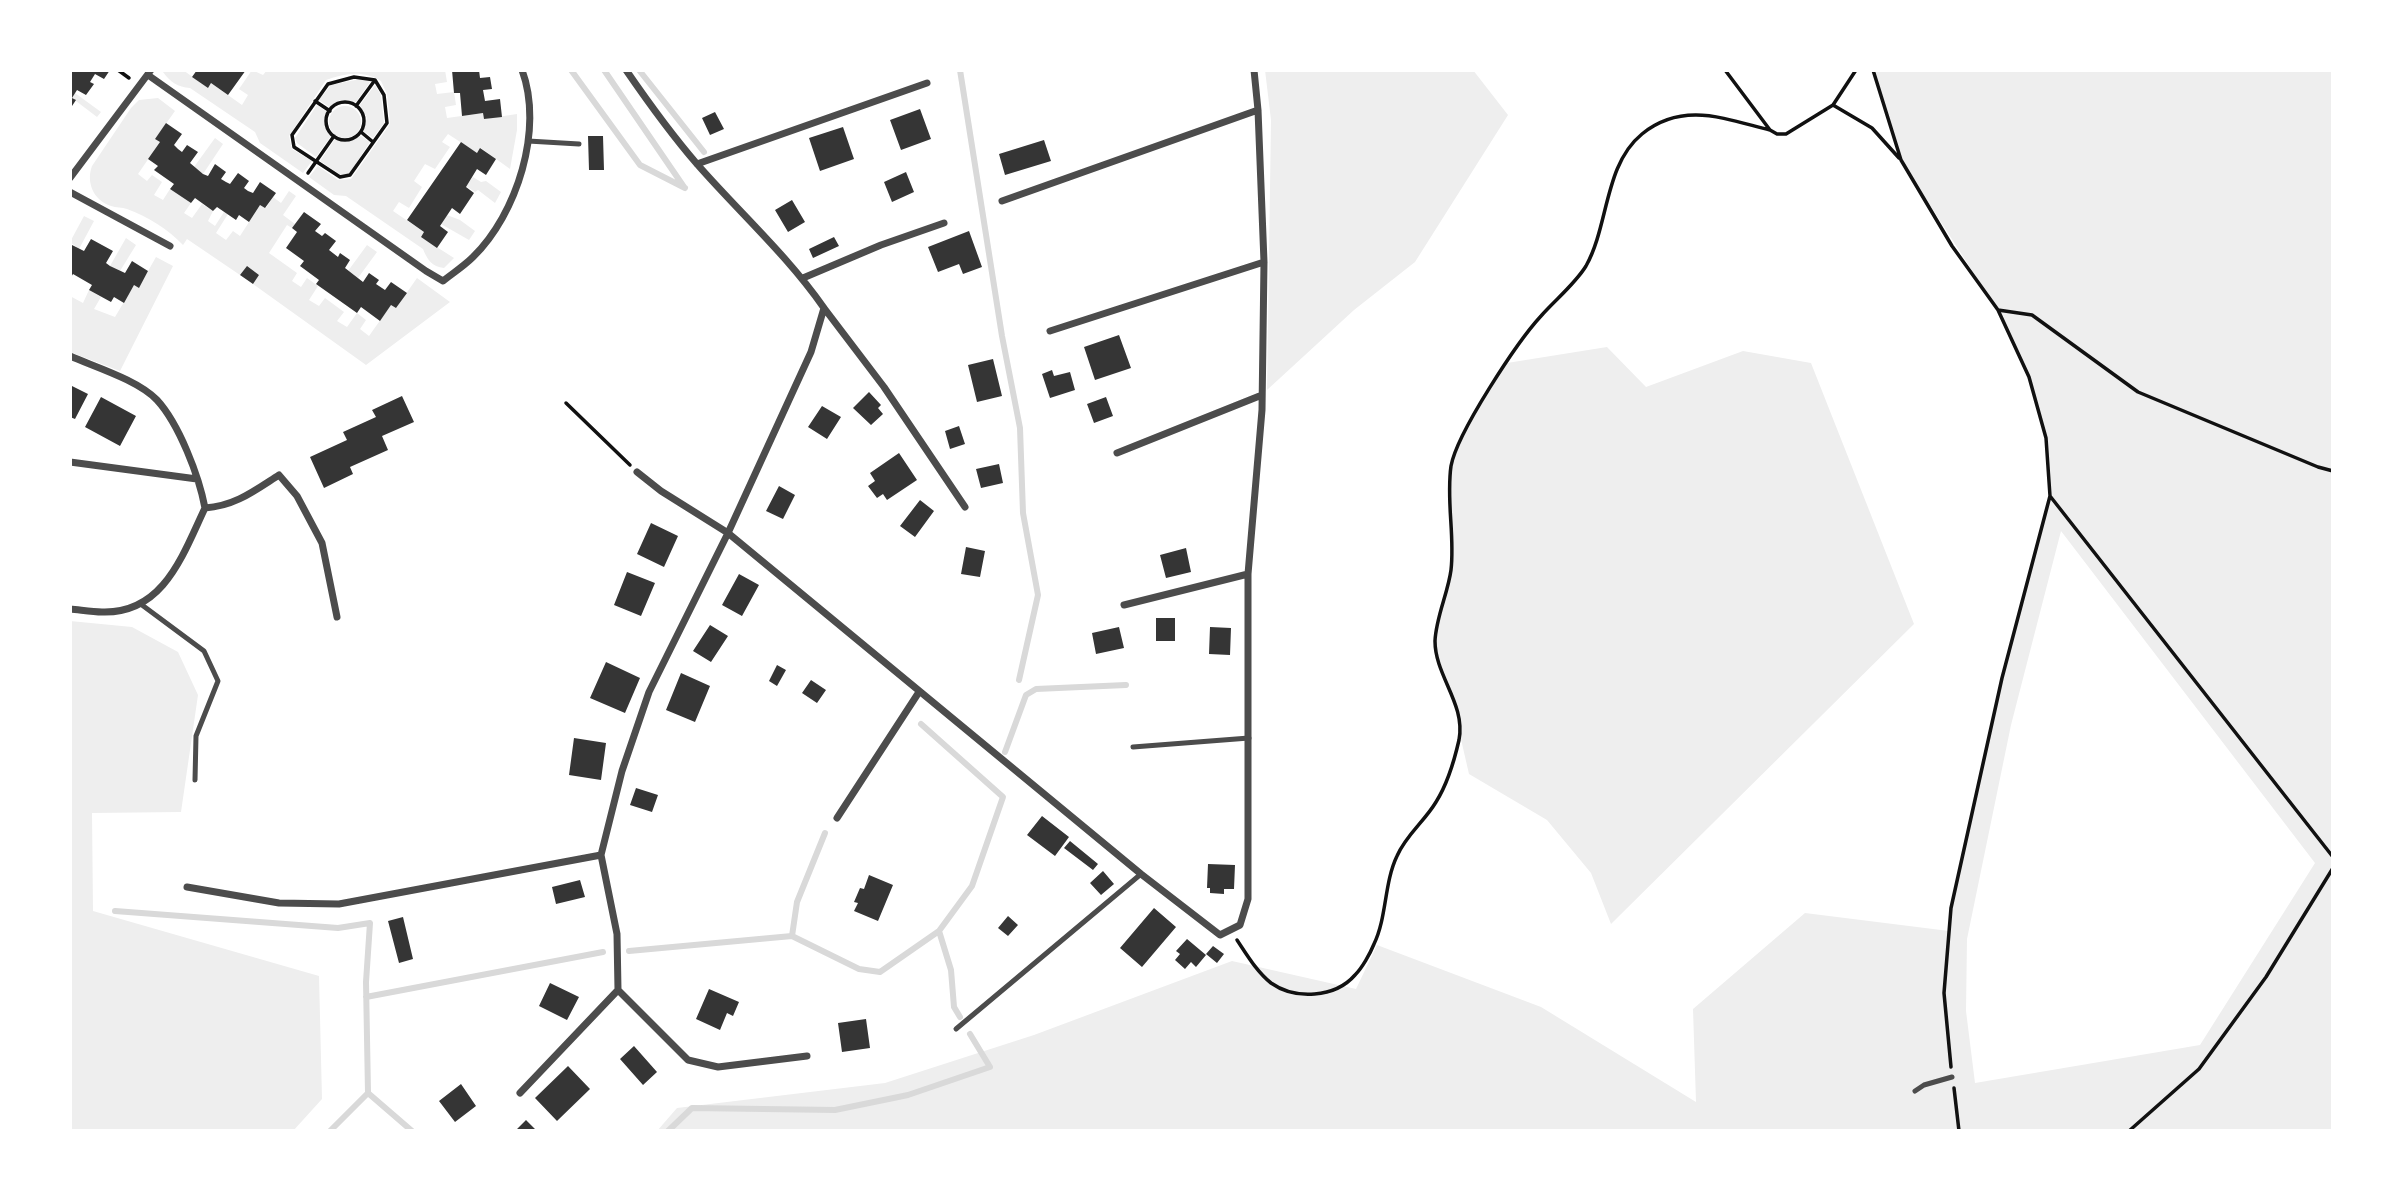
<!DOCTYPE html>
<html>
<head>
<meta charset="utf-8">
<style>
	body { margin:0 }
	#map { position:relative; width:2403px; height:1201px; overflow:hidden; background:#fff; font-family:"Nunito Sans",sans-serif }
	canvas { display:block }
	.frame { position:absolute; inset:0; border:72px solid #fff; pointer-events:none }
</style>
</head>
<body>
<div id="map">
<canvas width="2403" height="1201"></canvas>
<div class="frame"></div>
</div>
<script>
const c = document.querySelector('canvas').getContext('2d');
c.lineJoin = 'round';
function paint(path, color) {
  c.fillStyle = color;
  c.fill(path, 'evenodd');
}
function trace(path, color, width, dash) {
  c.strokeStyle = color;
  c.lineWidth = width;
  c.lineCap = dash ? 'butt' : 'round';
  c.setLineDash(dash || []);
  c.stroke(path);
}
paint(new Path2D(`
	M165 70H183L208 88 211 83 242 105 248 95 239 89 252 70 263 75 267 70H428L429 72 445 70 447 82 435 84 437 94 454 92 456 105 445 107 447 118 483 113 484 119 517 114V130L510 169 481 148 477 153 448 134 442 142 450 147 435 169 425 164 414 181 422 187 409 208 399 202 393 211 424 232 421 237 454 258 444 268C432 267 427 259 423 249L346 196 334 195 309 177 318 166 338 180 351 179 390 124 387 94 381 81C364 70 345 73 326 80L289 136 292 149 312 161 303 173 260 143 255 132 190 88C178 87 170 82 163 72Z
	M1265 70H1473L1508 115 1415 262 1354 310 1267 390 1271 120Z
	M1873 70H2333V1131H657L677 1108 885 1083 1034 1035 1232 961 1356 989 1377 945 1541 1007 1696 1102 1693 1009 1805 913 1949 931 1951 908 2002 678 2050 496 2046 438 2029 377 1991 300 1901 160ZM2061 531 2315 863 2200 1045 1975 1083 1966 1011 1967 939 2011 725Z
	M360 79 371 81 356 102 340 100 329 107 319 100 331 85Z
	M375 85 381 95 384 123 373 138 363 131 367 118 360 105Z
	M75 93 101 112 97 117 72 98Z
	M158 98 175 111 155 139 160 142 138 174 147 181 152 175 162 182 154 195 163 200 170 189 191 203 184 213 192 218 202 204 213 211 208 221 215 226 224 212 228 214 216 233 226 240 233 231 240 236 260 205 266 208 273 197 281 203 289 191 296 196 283 215 295 224 292 228 287 225 269 253 297 273 292 281 301 287 307 278 318 286 309 300 319 306 325 298 344 312 337 321 347 327 357 313 366 320 360 329 369 336 391 305 396 308 417 278 450 302 366 365 253 284 259 275 247 267 240 275 187 239 183 245C169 230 147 216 127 209 122 207 116 208 111 206 93 200 86 182 92 166L131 108 139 100Z
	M317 105 327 112 325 127 331 136 316 157 297 143 295 138Z
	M329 122a16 16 0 1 1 32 0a16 16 0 1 1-32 0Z
	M361 136 370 142 349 174 341 175 320 161 335 139 347 142Z
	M215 138 223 144 203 174 194 167Z
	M473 177 481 182 486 181 501 192 495 203 478 190 475 192 466 186Z
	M447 215 460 220 475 231 469 240 441 224Z
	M84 216 94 221 79 249 70 242Z
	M126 238 136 245 120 271 110 266Z
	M367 245 377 252 358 278 348 271Z
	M156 257 173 266 120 371 70 352V296L83 303 89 290 101 297 94 309 115 317 134 285 139 287Z
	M1607 347 1646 387 1743 351 1811 363 1914 624 1611 924 1591 873 1547 820 1469 774 1460 735 1457 709 1437 662 1435 640 1451 573V466L1464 432 1507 363Z
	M70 621 132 627 178 652 198 695 181 812 92 813 93 911 319 976 322 1099 293 1131H70Z`), '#eee');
trace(new Path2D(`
	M571 70 640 165 685 188
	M604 70 684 187
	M639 70 704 152
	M960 70 1002 336 1020 428 1023 513 1038 595 1019 680
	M1005 752 1026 695 1036 689 1126 685
	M115 911 338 928 370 923 366 982 368 1093 412 1131
	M939 931 951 970 954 1007 960 1017
	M792 936 797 902 825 833
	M629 951 792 936 859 969 880 972 939 931 972 886 1003 797 921 724
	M366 997 603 952
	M330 1131 368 1093
	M668 1131 692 1108 835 1110 908 1095 990 1067 970 1034`), '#d9d9d9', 6);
paint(new Path2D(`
	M70 70H110L104 79 95 74 90 82 94 84 86 95 77 90 72 98 76 100 70 109Z
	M197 70H246L228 95 211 83 208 88 192 77Z
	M452 70H479L480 78 490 77 492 89 483 90 485 101 500 99 502 117 484 119 483 113 462 116 460 93H454Z
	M920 109 931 139 901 150 890 120Z
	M715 112 724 129 710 135 702 118Z
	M166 123 182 134 174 145 178 149 182 152 187 145 198 152 190 163 203 174 208 176 215 164 226 172 221 179 226 182 230 184 238 173 249 181 244 188 248 191 253 193 260 182 276 193 265 208 260 205 249 222 239 215 236 220 217 207 213 211 195 198 191 203 170 189 174 184 154 170 158 166 148 159 160 142 155 139Z
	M843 127 854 159 820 171 809 138Z
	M588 136H603L604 170H589Z
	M1044 140 1051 161 1005 175 999 154Z
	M461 142 477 153 480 148 496 159 486 175 477 169 466 187 474 193 460 214 452 208 440 226 448 232 437 248 421 237 424 232 407 220Z
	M906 172 914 192 892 202 884 182Z
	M792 200 805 222 788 232 775 210Z
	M304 212 321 224 315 231 322 236 325 233 336 241 329 250 338 257 340 253 350 260 345 268 363 282 369 273 379 280 376 284 385 290 391 282 407 293 396 308 391 305 380 321 361 307 357 313 316 284 319 280 300 266 304 261 286 248 297 232 292 228Z
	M969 231 982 267 963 274 959 264 938 272 928 247Z
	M834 237 839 246 813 258 809 249Z
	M91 239 113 251 106 263 110 266 125 273 132 261 148 271 139 288 134 285 124 303 114 297 111 302 89 290 92 285 73 274 70 279V244L84 251Z
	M247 266 259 275 253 284 240 275Z
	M1119 335 1131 368 1095 380 1084 347Z
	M993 359 1002 396 977 402 968 365Z
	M1052 370 1054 376 1070 372 1075 390 1050 398 1042 374Z
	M70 385 88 394 75 419 70 417Z
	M869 392 881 405 878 408 883 414 871 425 853 408Z
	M402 396 414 422 382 436 388 450 350 467 353 474 324 488 310 457 347 440 343 432 376 417 372 410Z
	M101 397 136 416 120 446 85 427Z
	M1106 397 1113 416 1094 423 1087 404Z
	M822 406 841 417 827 439 808 427Z
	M959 426 965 444 950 449 945 431Z
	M899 453 917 480 887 500 883 494 877 498 868 486 875 481 870 473Z
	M999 464 1003 483 981 488 976 469Z
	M779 486 795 495 783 519 766 511Z
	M920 500 934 511 915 537 900 526Z
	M651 523 678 536 664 567 637 554Z
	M966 547 985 551 980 577 961 574Z
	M1186 548 1191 572 1166 578 1160 555Z
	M627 572 655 583 641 616 614 605Z
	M739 574 759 585 742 616 722 605Z
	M1156 618H1175V641H1156Z
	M710 625 728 636 711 662 693 651Z
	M1119 627 1124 648 1096 654 1092 633Z
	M1210 627 1231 628 1230 655 1209 654Z
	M606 662 640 678 625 713 590 698Z
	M777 665 786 670 777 686 769 681Z
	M681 673 710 686 695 722 666 710Z
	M811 680 826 690 817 703 802 693Z
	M574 738 606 743 601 780 569 775Z
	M636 788 658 795 652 812 630 805Z
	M1042 816 1069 837 1055 856 1027 835Z
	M1070 841 1098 864 1093 870 1064 848Z
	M1208 864 1235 865 1234 889H1224V894L1210 893V888H1207Z
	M1103 871 1114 884 1101 895 1090 883Z
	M869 875 893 885 878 921 854 911 858 903 854 902 860 888 864 889Z
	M580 880 585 897 556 904 552 887Z
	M1154 908 1176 927 1142 967 1120 948Z
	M1008 916 1018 925 1008 936 998 928Z
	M403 917 413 959 399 963 388 921Z
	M1187 939 1206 955 1196 967 1191 962 1185 969 1175 960 1180 954 1176 951Z
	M1213 946 1224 954 1217 963 1206 954Z
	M550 983 579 997 567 1020 539 1006Z
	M709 989 739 1002 733 1016 727 1013 720 1030 696 1019Z
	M866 1019 870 1048 842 1052 838 1023Z
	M634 1046 657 1072 643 1085 620 1059Z
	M568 1066 590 1089 557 1121 535 1098Z
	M461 1084 476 1106 455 1122 439 1101Z
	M526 1120 537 1131H515Z`), '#353535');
trace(new Path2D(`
	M118 70 129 78
	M1725 70 1770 130 1777 134H1786L1833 105 1856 70
	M1873 70 1901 160 1952 246 1998 310 2029 377 2046 438 2050 496 2002 678 1951 908 1944 993 1951 1067
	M354 77 375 80 384 95 387 123 350 175 340 177 294 147 292 135 328 84Z
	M315 101 330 111
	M326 121a19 19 0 1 1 38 0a19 19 0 1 1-38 0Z
	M1833 105 1872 128 1899 158
	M356 106 375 80
	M361 132 373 142
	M308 173 334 136
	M1998 310 2032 315 2138 392 2318 467 2333 471
	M566 403 630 465
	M2050 496 2333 857
	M1237 940C1247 955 1257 972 1271 983 1295 1000 1335 998 1355 975 1362 968 1370 954 1374 944 1387 917 1384 883 1397 856 1406 835 1424 822 1436 802 1448 783 1454 762 1459 740 1466 704 1435 676 1435 641 1436 617 1448 593 1451 570 1455 536 1446 501 1451 466 1457 433 1517 342 1541 316 1555 300 1575 284 1586 266 1609 225 1604 165 1642 134 1683 101 1725 119 1770 130
	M1954 1088 1959 1131
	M2129 1131 2199 1069 2266 977 2333 868`), '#111', 3.5);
trace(new Path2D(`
	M528 141 579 144
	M142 605 204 651 218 681 196 736 195 780
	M1133 747 1249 738
	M956 1029 1141 874
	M1915 1091 1924 1085 1952 1077`), '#4c4c4c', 5);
trace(new Path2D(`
	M148 75 426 271 443 281C453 273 464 266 473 257 517 214 544 129 522 70
	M697 164 927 83
	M70 178 151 70
	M70 192 170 246
	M1002 201 1258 110
	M803 278 881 245 944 223
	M824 308 884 387 965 507
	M1050 331 1264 262
	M70 356C95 367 138 380 157 400 179 424 199 476 205 508 183 554 164 614 102 612 92 612 81 610 70 609
	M1117 453 1262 395
	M70 462 197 479
	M637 472 661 491 728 533 1141 874 1220 935 1240 925 1248 899V574L1262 410 1264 262 1258 110 1254 70
	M205 508C235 506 254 491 279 475L297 496 322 543 337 617
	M1124 605 1248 574
	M837 818 919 692
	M187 887 279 903 339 904 601 855
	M618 990 688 1060 718 1067 807 1056
	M520 1093 618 990 617 934 601 855 622 771 649 692 728 533 811 352 824 308C787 255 739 212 697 164 671 134 648 102 626 70`), '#4c4c4c', 7);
</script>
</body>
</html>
